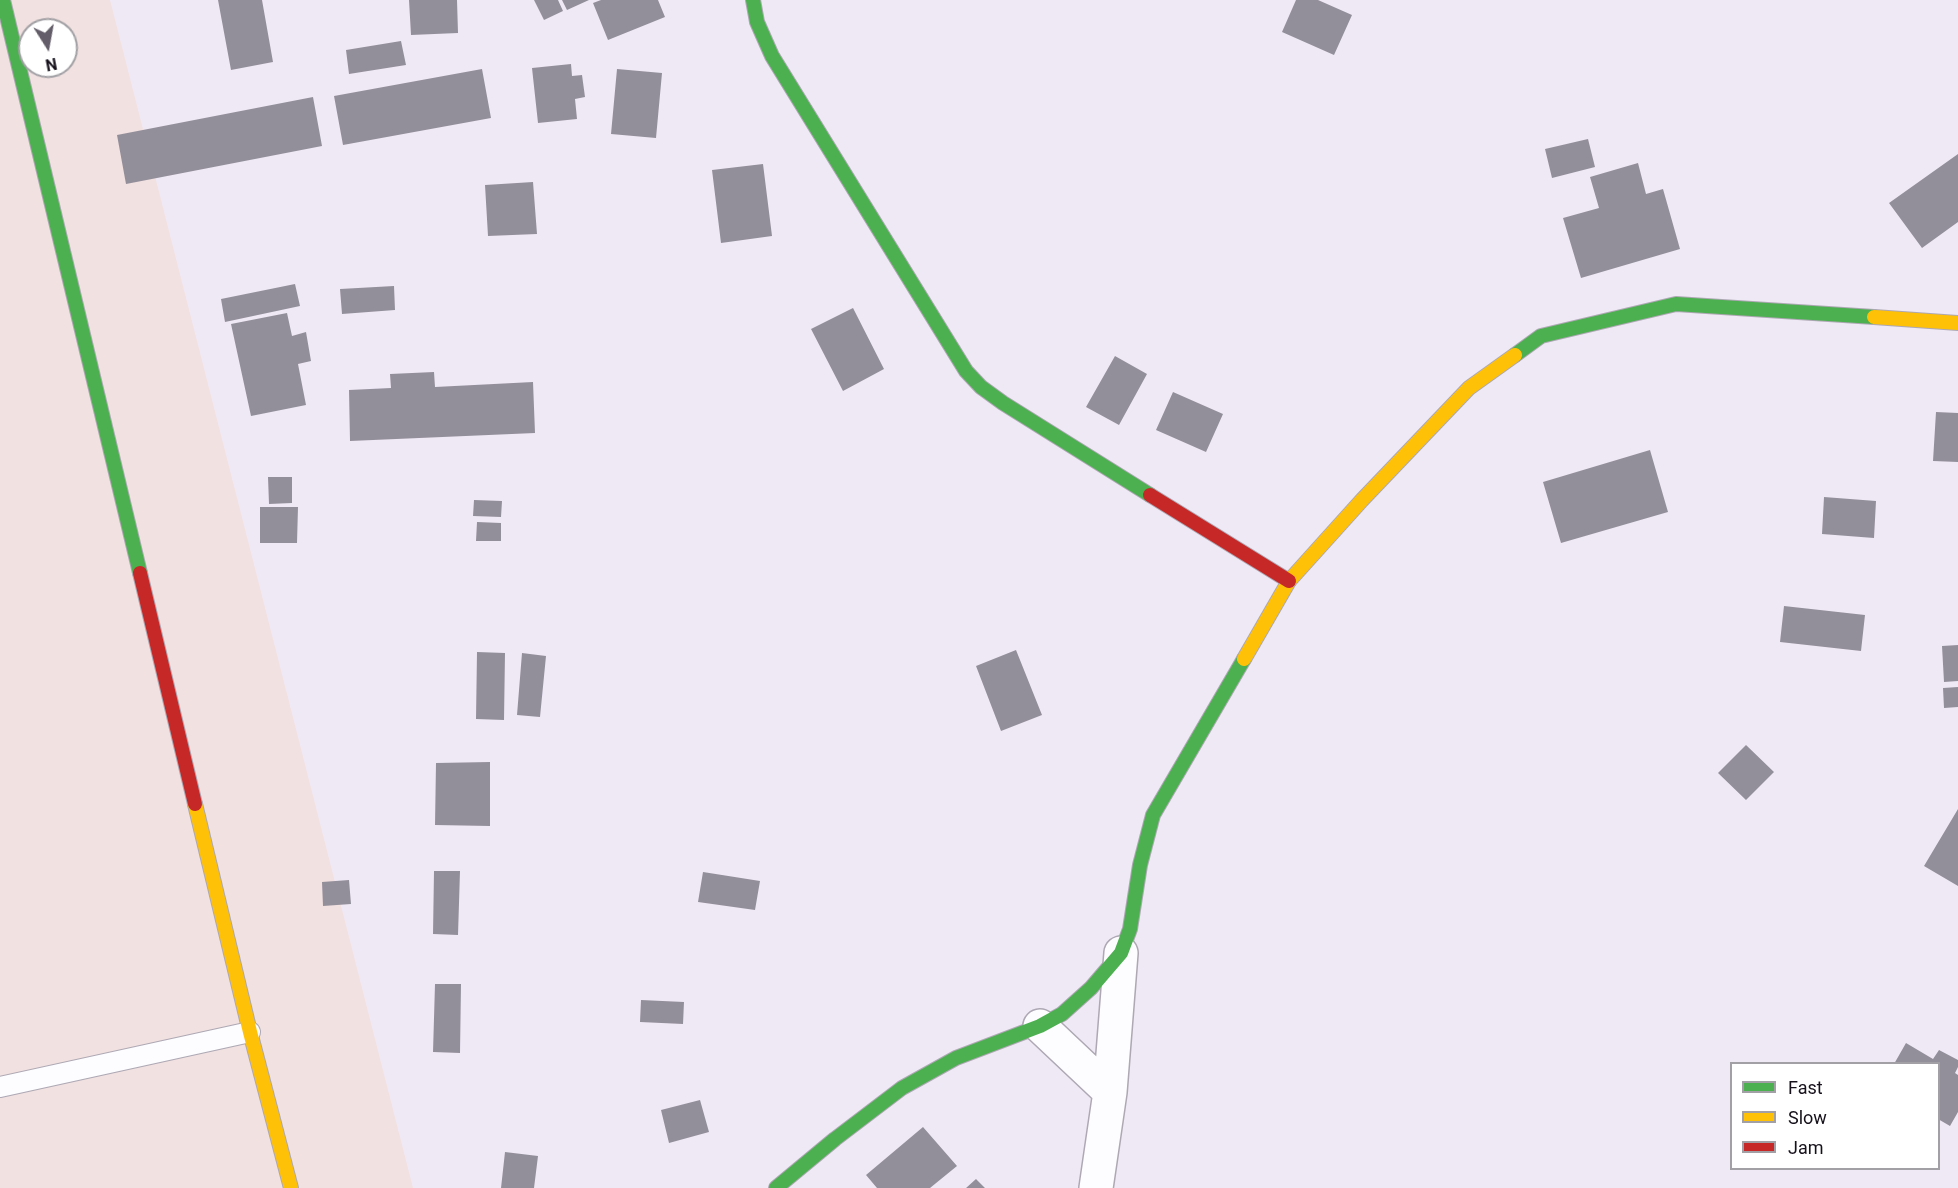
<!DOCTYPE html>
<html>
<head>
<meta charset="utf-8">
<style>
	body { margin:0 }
	#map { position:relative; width:1958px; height:1188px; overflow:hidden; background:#efe9f6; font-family:Roboto,sans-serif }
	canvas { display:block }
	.legend { position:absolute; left:1730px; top:1062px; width:210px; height:108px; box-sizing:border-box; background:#fff; border:2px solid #a2a0a4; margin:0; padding:8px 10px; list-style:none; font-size:18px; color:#16111b }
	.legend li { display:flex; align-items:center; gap:12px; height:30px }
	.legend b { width:30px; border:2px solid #a2a0a4 }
	.north { position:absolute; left:18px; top:18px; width:60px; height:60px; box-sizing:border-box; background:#fff; border:2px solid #a2a0a4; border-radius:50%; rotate:169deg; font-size:16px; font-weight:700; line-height:24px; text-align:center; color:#16111b }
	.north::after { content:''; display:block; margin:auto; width:21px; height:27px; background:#625d68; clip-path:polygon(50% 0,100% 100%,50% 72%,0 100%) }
</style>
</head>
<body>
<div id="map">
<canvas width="1958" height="1188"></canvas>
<ul class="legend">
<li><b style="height:8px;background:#4caf50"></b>Fast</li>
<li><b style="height:8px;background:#ffc107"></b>Slow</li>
<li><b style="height:8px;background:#c62828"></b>Jam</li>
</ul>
<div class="north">N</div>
</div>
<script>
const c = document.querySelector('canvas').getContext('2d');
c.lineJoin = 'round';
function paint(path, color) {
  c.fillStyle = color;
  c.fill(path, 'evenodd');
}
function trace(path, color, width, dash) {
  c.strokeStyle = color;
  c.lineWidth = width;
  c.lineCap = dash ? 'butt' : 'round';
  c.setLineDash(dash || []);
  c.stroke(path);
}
paint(new Path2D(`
	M0 0H110L413 1188H0ZM30 30H66V66H30Z`), '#f1e1e1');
paint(new Path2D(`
	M218 0H262L273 62 231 70Z
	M409 0H457L458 33 411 35Z
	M534 0H558L563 11 544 20Z
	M562 0H589L567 10Z
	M601 0H658L665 17 608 40 593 3Z
	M1296 0H1318L1352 15 1334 55 1282 32Z
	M401 41 406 65 349 74 346 50Z
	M571 64 572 76 582 75 585 97 575 99 577 119 538 123 532 68Z
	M482 69 491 118 343 145 334 96Z
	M617 69 662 73 656 138 611 134Z
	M313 97 322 146 126 184 117 135Z
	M1588 139 1595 167 1552 178 1545 149Z
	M1958 154V222L1922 248 1889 203Z
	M1638 163 1646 194 1663 189 1680 249 1581 278 1563 218 1599 208 1590 177Z
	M763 164 772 236 721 243 712 170Z
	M533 182 537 234 488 236 485 185Z
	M295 284 300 306 225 322 221 299Z
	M394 286 395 310 342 314 340 289Z
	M853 308 884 369 843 391 811 329Z
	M287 313 292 336 306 332 311 361 298 364 306 405 251 416 231 324Z
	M1115 356 1147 374 1119 425 1086 407Z
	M434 372 435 387 533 382 535 433 350 441 349 390 391 388 390 374Z
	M1173 392 1223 414 1206 452 1156 430Z
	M1936 412 1958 413V462L1933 461Z
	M1650 450 1668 512 1561 543 1543 482Z
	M268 477H292V503L269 504Z
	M1824 497 1876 501 1874 538 1822 534Z
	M474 500 502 501 501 517 473 516Z
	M260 507H298L297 543H260Z
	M477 522 501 523V541H476Z
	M1784 606 1865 615 1861 651 1780 642Z
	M1958 645V681L1944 682 1942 646Z
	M1016 650 1042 715 1001 731 976 666Z
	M477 652 505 653 504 720 476 719Z
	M522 653 546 656 540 717 517 715Z
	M1958 687V707L1944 708 1943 688Z
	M1746 745 1774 772 1746 800 1718 773Z
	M490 762V826L435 825 436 763Z
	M1958 809V886L1924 866Z
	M434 871H460L458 935 433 934Z
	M703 872 760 881 755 910 698 902Z
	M349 880 351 904 323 906 322 882Z
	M435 984H461L460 1053 433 1052Z
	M641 1000 684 1002 683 1024 640 1022Z
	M1906 1043 1933 1059 1939 1050 1958 1060V1067L1955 1073 1958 1075V1112L1950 1126 1938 1119V1064H1894Z
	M700 1100 709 1132 669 1143 661 1110Z
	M923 1127 957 1166 930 1188H877L866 1175Z
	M505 1152 538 1156 534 1188H501Z
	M976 1179 985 1188H966Z`), '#938f9a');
const lane = new Path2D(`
	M0 1087 250 1032`);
const street = new Path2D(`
	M1040 1026 1110 1092
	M1096 1188 1110 1092 1121 953`);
const fast = new Path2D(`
	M3 0 140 573
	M753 0 757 22 772 56 966 371 981 387 1003 403 1150 495
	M1515 355 1541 336 1676 304 1874 317
	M776 1188 835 1139 902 1088 956 1058 1040 1026 1062 1014 1091 988 1121 953 1130 929 1140 865 1153 815 1244 659`);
const slow = new Path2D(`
	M1874 317 1958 323
	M1244 659 1289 581 1362 500 1469 388 1515 355
	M195 804 250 1032 291 1188`);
const jam = new Path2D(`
	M1150 495 1289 581
	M140 573 195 804`);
trace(lane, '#ada8b3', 22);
trace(street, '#ada8b3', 36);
trace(fast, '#ada8b3', 16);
trace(slow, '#ada8b3', 16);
trace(jam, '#ada8b3', 16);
trace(lane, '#fdfcfe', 20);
trace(street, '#fdfcfe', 33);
trace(fast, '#4caf50', 14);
trace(slow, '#ffc107', 14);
trace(jam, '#c62828', 14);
</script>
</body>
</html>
